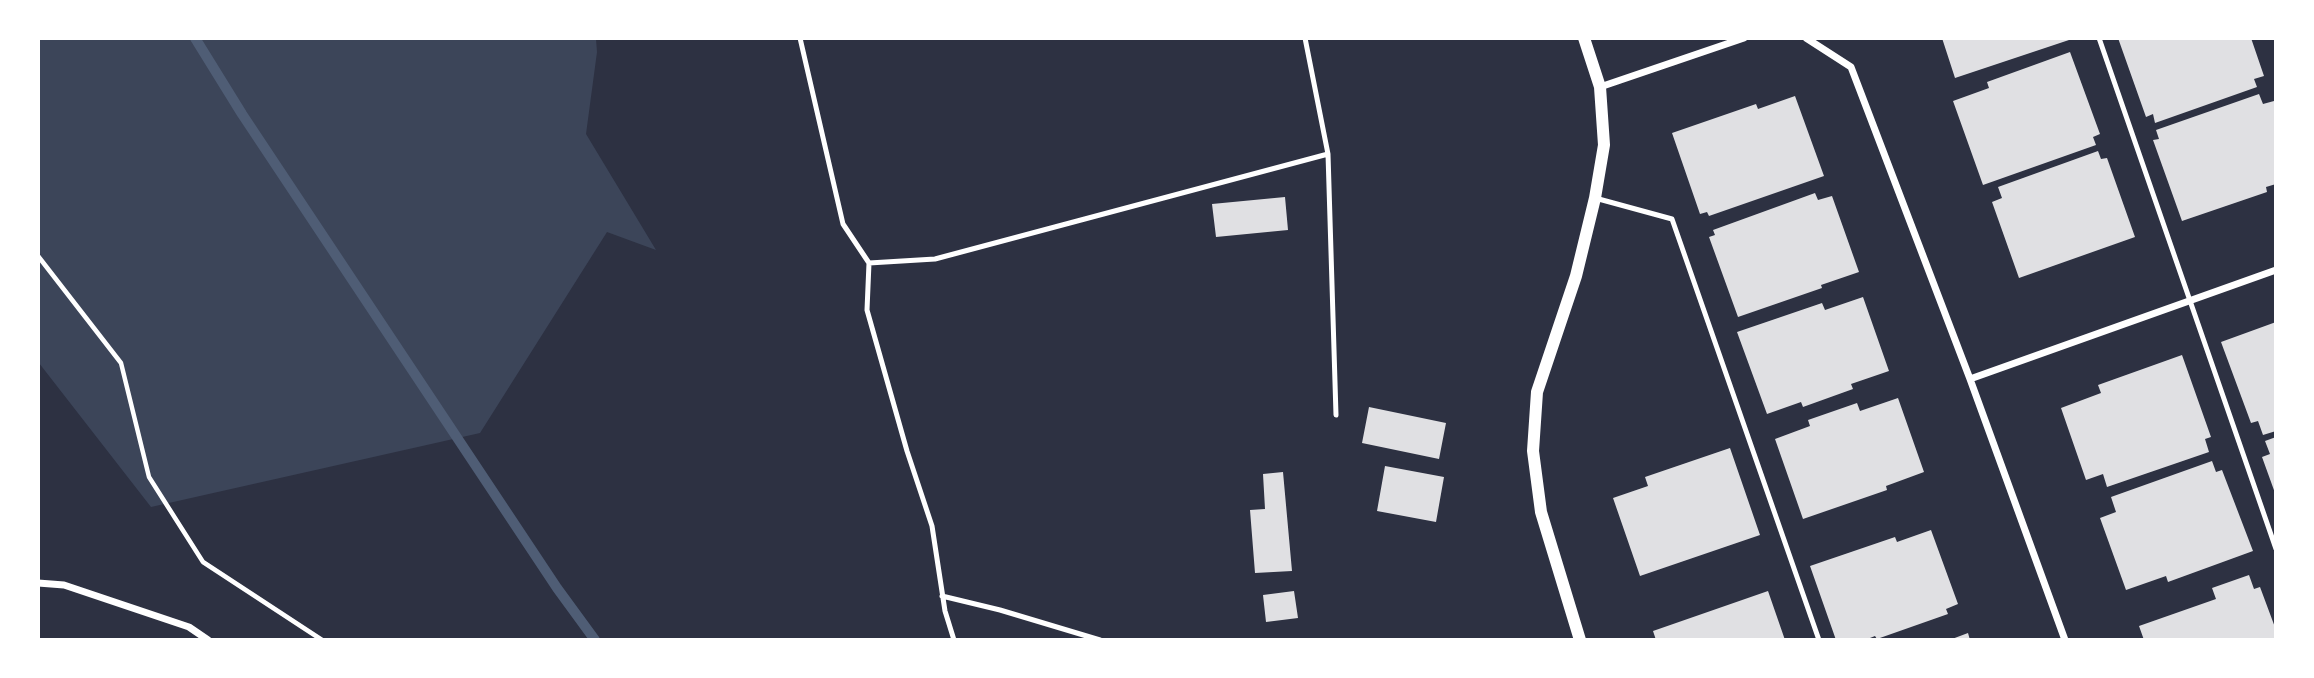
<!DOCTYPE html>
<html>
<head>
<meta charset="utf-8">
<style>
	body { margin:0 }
	#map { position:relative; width:2314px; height:678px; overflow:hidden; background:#2d3142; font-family:Lato,sans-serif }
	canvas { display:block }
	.frame { position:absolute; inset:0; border:40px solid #fff; pointer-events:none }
</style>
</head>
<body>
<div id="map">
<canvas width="2314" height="678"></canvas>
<div class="frame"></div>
</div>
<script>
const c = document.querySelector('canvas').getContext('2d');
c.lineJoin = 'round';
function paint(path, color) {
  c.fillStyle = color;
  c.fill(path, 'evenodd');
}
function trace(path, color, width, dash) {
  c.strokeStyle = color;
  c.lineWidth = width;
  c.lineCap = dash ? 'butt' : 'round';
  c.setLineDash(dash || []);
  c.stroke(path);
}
paint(new Path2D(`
	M39 39H596L597 52 586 134 656 250 607 232 480 433 151 507 39 363Z`), '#3c4559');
trace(new Path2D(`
	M195 38 242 114 557 588 595 640`), '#4f5d75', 10);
paint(new Path2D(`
	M1942 38H2071L2072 39 1955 78Z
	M2118 38H2251L2264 76 2254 79 2257 87 2155 123 2153 114 2146 117Z
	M2070 52 2100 134 2093 137 2096 145 1983 185 1953 101 1989 88 1987 82Z
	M2259 94 2263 104 2274 101 2276 106V184L2266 187 2267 192 2182 221 2153 140 2159 139 2156 130Z
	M1795 96 1824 176 1709 216 1707 212 1700 214 1672 133 1756 104 1758 109Z
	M2098 151 2101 159 2107 158 2135 237 2019 278 1992 202 2002 198 1998 187Z
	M1815 193 1818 200 1832 196 1859 272 1821 285 1822 288 1738 317 1709 237 1715 235 1713 230Z
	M1285 197 1288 230 1216 237 1212 204Z
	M1863 297 1889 371 1851 384 1853 389 1803 407 1801 402 1767 414 1737 332 1822 303 1825 310Z
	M2276 322V431L2263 435 2258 421 2251 423 2221 342Z
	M2182 355 2211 437 2205 439 2209 452 2107 487 2103 474 2086 480 2061 408 2101 393 2098 385Z
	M1898 398 1924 472 1886 486 1887 490 1803 519 1775 439 1810 426 1808 420 1857 403 1860 411Z
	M1369 407 1446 423 1439 459 1362 443Z
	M2276 437V493H2275L2262 457 2270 454 2265 441Z
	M1730 448 1760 535 1640 576 1613 498 1648 486 1645 477Z
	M2212 461 2216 472 2222 470 2253 551 2168 582 2166 576 2126 590 2100 518 2116 512 2111 497Z
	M1385 466 1444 477 1436 522 1377 511Z
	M1283 472 1292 571 1255 573 1250 510 1265 509 1263 474Z
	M1931 530 1958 604 1946 609 1948 614 1877 639 1875 636 1865 640H1836L1810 566 1895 537 1897 542Z
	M2249 575 2254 589 2260 587 2276 630V640H2144L2139 626 2216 599 2212 588Z
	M1294 591 1298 618 1266 622 1263 595Z
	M1768 591 1785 640H1656L1653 631Z
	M1968 633 1970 640H1952V639Z`), '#e0e0e3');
trace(new Path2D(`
	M38 256 121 363 149 477 203 562 322 640`), '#fff', 4.5);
trace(new Path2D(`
	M800 38 843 224 869 263 935 259 1328 154
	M1305 38 1328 154 1336 415
	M2099 38 2276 549
	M1595 198 1672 219 1819 640
	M869 263 867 310 907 451 932 526 945 611 954 640
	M942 596 1000 610 1100 640`), '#fff', 5);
trace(new Path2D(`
	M1806 38 1851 67 1970 379 2065 640
	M1600 87 1744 38
	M1970 379 2276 270
	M38 583 64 585 189 627 208 640`), '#fff', 7);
trace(new Path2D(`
	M1580 640 1541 512 1533 451 1537 392 1576 276 1595 198 1604 145 1600 87 1584 38`), '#fff', 12);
</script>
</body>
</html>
